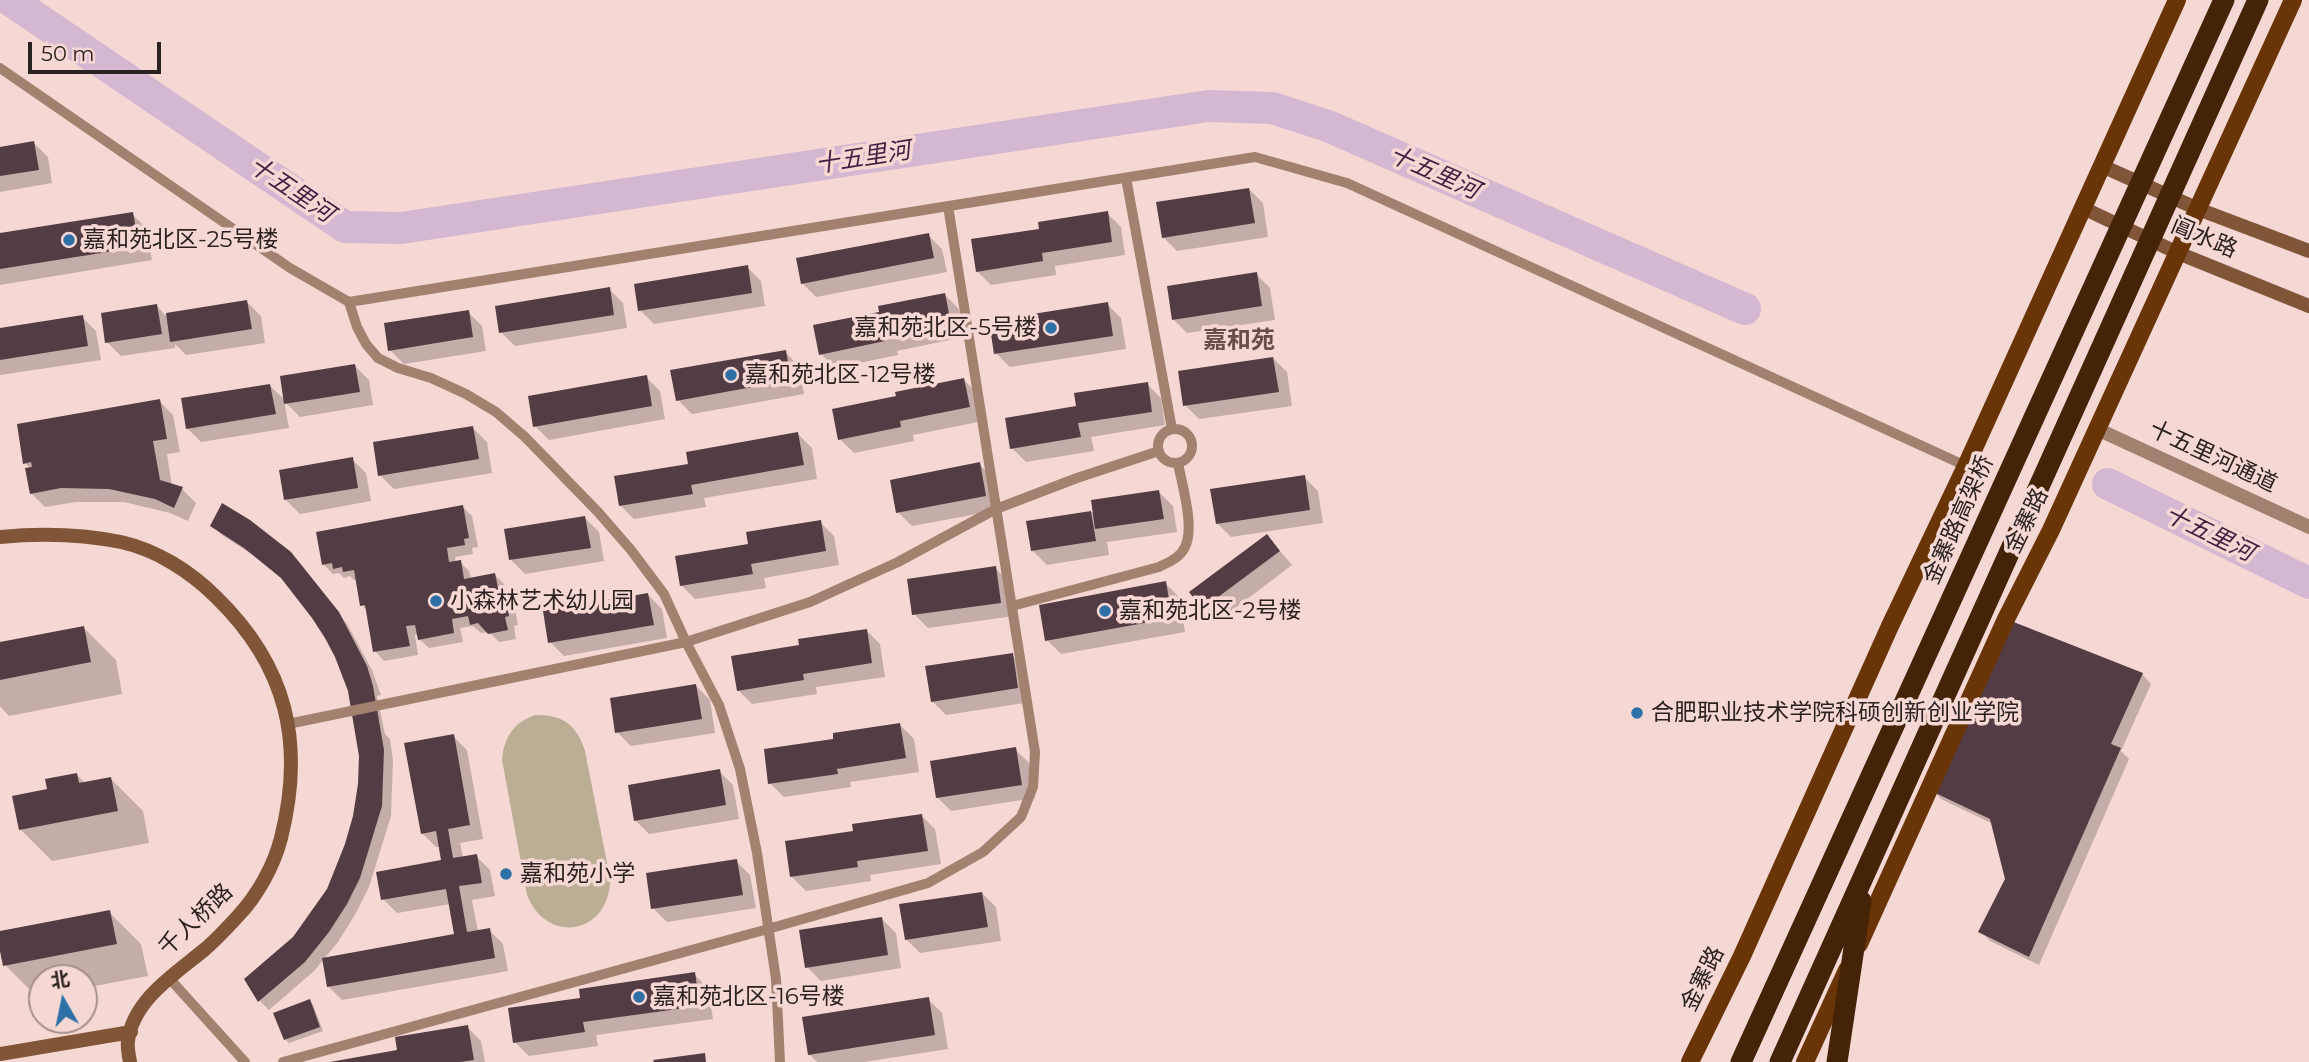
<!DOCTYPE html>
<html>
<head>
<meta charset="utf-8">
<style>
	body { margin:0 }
	#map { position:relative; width:2309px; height:1062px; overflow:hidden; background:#f5d8d4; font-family:Montserrat,"Noto Sans SC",sans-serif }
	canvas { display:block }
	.north { position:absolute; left:28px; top:964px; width:70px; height:70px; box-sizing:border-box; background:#f5d8d4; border:2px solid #a48f8c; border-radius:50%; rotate:351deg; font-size:19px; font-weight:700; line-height:28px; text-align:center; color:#2b211f }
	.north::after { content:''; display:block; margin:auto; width:24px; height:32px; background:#2c70a6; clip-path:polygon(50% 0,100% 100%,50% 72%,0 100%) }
	.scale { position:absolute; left:28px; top:42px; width:133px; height:32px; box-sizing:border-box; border:4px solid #2b211f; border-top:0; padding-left:9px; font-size:21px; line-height:24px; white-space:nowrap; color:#2b211f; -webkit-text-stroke:5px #f5d8d4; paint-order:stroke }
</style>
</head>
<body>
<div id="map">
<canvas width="2309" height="1062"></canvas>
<div class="north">北</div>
<div class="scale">50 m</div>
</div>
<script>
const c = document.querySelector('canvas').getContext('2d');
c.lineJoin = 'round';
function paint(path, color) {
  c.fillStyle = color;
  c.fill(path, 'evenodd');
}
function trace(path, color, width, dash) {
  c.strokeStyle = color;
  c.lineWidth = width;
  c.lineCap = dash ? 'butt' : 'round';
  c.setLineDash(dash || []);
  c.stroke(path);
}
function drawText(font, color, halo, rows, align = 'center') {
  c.font = font + ' Montserrat,"Noto Sans SC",sans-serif';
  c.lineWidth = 7;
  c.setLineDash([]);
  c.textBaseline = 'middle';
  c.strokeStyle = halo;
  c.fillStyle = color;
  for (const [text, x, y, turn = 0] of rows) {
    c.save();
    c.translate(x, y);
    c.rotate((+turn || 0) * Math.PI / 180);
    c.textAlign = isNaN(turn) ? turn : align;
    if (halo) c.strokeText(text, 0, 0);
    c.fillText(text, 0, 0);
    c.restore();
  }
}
paint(new Path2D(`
	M535 715C562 714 577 725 585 751L610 878C611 933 548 947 527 895L502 760C504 737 513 723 535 715Z`), '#bcae95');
paint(new Path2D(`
	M34 143 48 157 52 183 0 192V148Z
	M1249 189 1263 203 1268 237 1177 251 1163 237Z
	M1107 213 1121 227 1125 255 1055 266 1056 275 991 285 977 271 1041 230Z
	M132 214 146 228 152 260 0 285V235Z
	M928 235 942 249 947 272 816 297 802 283Z
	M747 267 761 281 765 306 654 324 640 310Z
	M1256 274 1270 288 1275 320 1187 333 1173 319Z
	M609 289 623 303 627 328 515 346 501 332Z
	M945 295 959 309 964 337 897 351 898 355 835 368 821 354 881 313Z
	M247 302 261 316 265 343 186 355 175 344V348L121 356 107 342 157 306 165 315Z
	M1107 304 1121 318 1126 349 1010 367 996 353Z
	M468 312 482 326 486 351 404 364 390 350Z
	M82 317 96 331 101 360 0 375V330Z
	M785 352 799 366 804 394 692 414 678 400Z
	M1273 358 1287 372 1292 406 1199 419 1185 405Z
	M355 366 369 380 373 405 300 417 284 401 289 428 201 442 187 428 270 386 286 401Z
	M646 377 660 391 665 419 549 440 535 426Z
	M964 380 978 394 983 421 913 435 914 441 854 453 840 439 898 398Z
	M1147 384 1161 398 1165 425 1091 437 1094 451 1026 462 1012 448 1078 407Z
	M159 401 173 415 180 452 167 454 172 486 182 489 196 503 188 521 170 513 124 502H76L45 507 31 493V469L25 463Z
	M473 428 487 442 492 473 394 489 380 475Z
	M798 434 812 448 817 479 704 498 706 507 634 519 620 505 690 465Z
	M352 459 366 473 371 501 300 514 286 500Z
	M979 464 993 478 999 510 912 526 898 512Z
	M1304 477 1318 491 1323 523 1231 537 1217 523Z
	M1159 492 1173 506 1177 532 1107 542 1109 555 1047 565 1033 551 1028 522 1095 512Z
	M463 507 472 516 478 547 472 548 473 554 455 557 456 563 460 562 469 571 471 579 495 575 504 584 506 596 514 603 518 625 514 626 516 639 499 642 489 632 481 633 473 626 460 628 463 642 429 648 419 639V635H415L418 655 384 661 375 651 368 611 362 605 357 580H354L350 576 344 578 339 573 333 574 324 565Z
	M585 518 599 532 604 561 525 574 511 560Z
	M820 522 834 536 839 565 764 578 766 588 695 599 681 585 750 545Z
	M212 525 300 563 347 624 372 670 381 695 377 696 385 734 390 739 393 760 391 816 369 887 356 913 338 942 314 971 269 1010 260 1001 246 980 294 938 318 907 334 879 354 816 359 784 361 756 349 691 327 637 286 582 256 557 222 535Z
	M1267 536 1292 565 1217 622 1203 608Z
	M995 568 1009 582 1014 616 928 628 914 614Z
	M1165 583 1179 597 1185 632 1061 654 1047 640Z
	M648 595 662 609 667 638 564 656 550 642Z
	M84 628 116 660 122 694 9 716 0 706V644Z
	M866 630 880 644 885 677 816 687 817 694 752 704 738 690 802 647Z
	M1012 655 1026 669 1031 702 946 715 932 701Z
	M2142 674 2151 684 2121 751 2129 759 2039 965 1990 941 1981 932 2006 880 1993 824 1941 799 1931 789Z
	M696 686 710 700 715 733 631 746 617 732Z
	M900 725 914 739 919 772 850 782 851 787 784 797 770 783 835 741Z
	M453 736 467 750 483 839 460 843 463 858 476 856 490 870 495 896 472 900 478 932 489 930 503 944 508 971 342 1000 328 986 456 936 451 904 397 913 383 899 444 862 441 847H436L422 833Z
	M1015 749 1029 763 1035 798 951 811 937 797Z
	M719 771 733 785 739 819 649 834 635 820Z
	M77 775 86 784 111 779 143 811 149 843 52 861 20 829 49 790Z
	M921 815 935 829 941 864 870 875 871 881 806 891 792 877 855 832Z
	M736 861 750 875 756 908 667 922 653 908Z
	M982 893 996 907 1001 941 920 953 906 939Z
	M109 912 141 944 148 976 84 988V978H42V996L37 997 5 965 0 933Z
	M882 919 896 933 901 968 821 981 807 967Z
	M694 974 708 988 713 1019 596 1035 598 1046 529 1056 515 1042 582 999Z
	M928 999 942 1013 948 1049 864 1062H817L809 1054Z
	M309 1001 313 1005 323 1031 289 1043 285 1039Z
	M467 1027 481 1041 485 1062H332L399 1051Z`), '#0003');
trace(new Path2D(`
	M10 0 345 227 401 228 1208 106 1272 108 1328 126 1745 309
	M2108 484 2309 583`), '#d4b7d0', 32);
paint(new Path2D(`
	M34 141 39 170 0 176V147Z
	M1249 188 1255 223 1162 238 1156 202Z
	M1108 211 1112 242 1042 253 1043 261 976 272 971 239 1039 229 1038 222Z
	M133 212 139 247 0 269V233Z
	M929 233 934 258 801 284 796 258Z
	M748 265 752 293 638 311 634 284Z
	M1257 272 1262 306 1172 320 1167 286Z
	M610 287 614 315 499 333 495 306Z
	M945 293 951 324 884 337 885 341 819 355 813 325 879 312 878 306Z
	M247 300 252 329 170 342 166 313Z
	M1108 302 1113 336 994 354 989 321Z
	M157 304 162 334 105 343 101 313Z
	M469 310 473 337 388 351 384 323Z
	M83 315 88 346 0 360V328Z
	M786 350 791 380 676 401 670 370Z
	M1273 357 1279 392 1183 406 1178 371Z
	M355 364 360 392 284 404 280 376Z
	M647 375 652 406 533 427 528 396Z
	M964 378 970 407 900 421 901 427 838 440 832 409 896 396 895 392Z
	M1148 382 1152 412 1078 423 1081 437 1010 449 1005 418 1076 406 1074 393Z
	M270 384 276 414 186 429 181 398Z
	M160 399 167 439 153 441 160 480 183 487 174 508 155 499 109 489 61 488 30 494 25 468 32 467 31 462 23 464 17 424Z
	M473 426 479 459 378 476 373 442Z
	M798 432 804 465 691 485 693 494 619 506 614 476 688 464 686 452Z
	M353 457 358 488 284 500 279 470Z
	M980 462 986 496 896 513 890 480Z
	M1305 475 1310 510 1216 524 1210 489Z
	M1159 490 1164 519 1095 529 1091 500Z
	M222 503 250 520 291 552 339 612 367 666 373 686 384 750 382 806 360 878 347 904 329 932 305 962 258 1002 244 979 293 937 327 889 345 844 353 816 358 784 359 756 348 691 335 657 325 638 312 618 281 578 244 548 210 526Z
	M463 505 469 538 464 539 465 545 447 548 449 562 461 560 464 579 495 573 499 593 505 592 509 616 505 617 508 630 488 634 478 623 470 625 468 616 452 619 454 633 418 640 415 625 406 626 410 646 373 652 365 605 360 606 354 570 343 572 342 567 333 569 332 563 322 565 316 532Z
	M1091 511 1096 541 1031 551 1026 521Z
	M585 516 591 548 509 560 504 529Z
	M821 520 826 551 751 564 753 574 680 586 675 556 748 544 746 532Z
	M1267 534 1280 551 1202 609 1189 592Z
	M996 566 1001 603 912 615 907 579Z
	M1166 581 1172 618 1045 641 1039 605Z
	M648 593 654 625 548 643 543 611Z
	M2006 619 2143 673 2111 744 2121 748 2029 957 1978 932 2005 879 1990 819 1929 790Z
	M84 626 91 662 0 680V642Z
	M867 629 872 663 803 674 804 680 737 691 731 656 799 645 798 639Z
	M1013 653 1018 688 931 702 925 666Z
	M696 684 702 719 615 733 610 698Z
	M900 723 906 758 837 769 838 774 768 784 764 749 833 739V733Z
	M454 734 470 825 448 829 453 858 477 854 482 883 459 886 467 932 490 928 495 958 327 987 322 958 454 934 446 889 381 900 376 872 441 860 436 831 421 834 404 743Z
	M1016 747 1022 785 936 798 930 761Z
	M720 769 726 805 634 821 628 785Z
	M77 773 79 783 111 777 118 811 19 830 12 796 47 789 45 779Z
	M922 814 928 851 857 861 858 867 790 877 785 841 853 831 852 824Z
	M737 859 743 895 651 909 646 873Z
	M982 892 988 927 905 940 899 904Z
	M110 910 117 944 3 966 0 951V931Z
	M882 917 888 955 805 968 799 930Z
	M695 972 700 1006 583 1022 585 1032 513 1043 508 1008 580 998 579 989Z
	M929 997 935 1035 808 1055 802 1017Z
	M310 999 320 1027 284 1040 273 1013Z
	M468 1025 474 1060 460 1062H330L397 1050 395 1037Z
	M705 1053 706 1062H654L653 1060Z`), '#533c43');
trace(new Path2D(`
	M0 68 290 268 349 302 1255 157 1347 183 1966 466
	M1126 178 1172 429
	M349 302 357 327 366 344 378 358 398 368 431 378 466 394 496 412 525 437 598 512 631 550 664 594 686 642 719 705 740 769 757 853 776 979 780 1062
	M1158 446a17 17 0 1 1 34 0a17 17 0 1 1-34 0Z
	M1012 606 1159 567C1169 562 1180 558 1185 547 1195 527 1182 485 1178 463
	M288 724 686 642 810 602 898 562 996 509 1077 478 1159 451
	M169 978 245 1062
	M283 1062 768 929 928 883 983 852 1021 817 1033 787 1035 752 948 206`), '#a2826e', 10);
trace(new Path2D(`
	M2097 429 2309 527`), '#a2826e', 14);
trace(new Path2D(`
	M2102 166 2198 209 2309 251
	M2083 208 2178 253 2309 306
	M0 537C40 533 81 534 121 542 157 550 191 572 216 597 287 666 305 743 281 838 274 866 257 896 238 916 227 928 216 940 204 950 175 974 133 1000 128 1041 127 1047 129 1056 130 1062
	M0 1054 131 1032`), '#815537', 14);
trace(new Path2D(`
	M1859 944 2006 619 2051 530 2293 0
	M1690 1062 1742 956 1890 626 1966 466 2177 0
	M1805 1062 1847 970`), '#693506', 18);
trace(new Path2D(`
	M1741 1062 2224 0
	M1780 1062 2258 0
	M1837 1062 1861 901`), '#452307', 21);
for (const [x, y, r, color] of [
	[69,240,7,"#2c70a6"],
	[1051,328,7,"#2c70a6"],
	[731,375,7,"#2c70a6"],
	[436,601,7,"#2c70a6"],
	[1105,611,7,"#2c70a6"],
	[1637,713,7,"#2c70a6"],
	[506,874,7,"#2c70a6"],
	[639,997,7,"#2c70a6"]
]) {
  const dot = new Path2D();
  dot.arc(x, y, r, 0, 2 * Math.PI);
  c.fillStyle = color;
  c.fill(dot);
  trace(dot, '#f5d8d4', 2.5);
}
drawText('23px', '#2b211f', '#f5d8d4', [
	["阊水路",2204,238,23],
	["十五里河通道",2213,457,25],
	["金寨路高架桥",1959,520,-66],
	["金寨路",2027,521,-64],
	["千人桥路",196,920,-44],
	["金寨路",1703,979,-64]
]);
drawText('23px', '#2b211f', '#f5d8d4', [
	["嘉和苑北区-25号楼",83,240],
	["嘉和苑北区-5号楼",1037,328,"right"],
	["嘉和苑北区-12号楼",745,375],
	["小森林艺术幼儿园",450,601],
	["嘉和苑北区-2号楼",1119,611],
	["合肥职业技术学院科硕创新创业学院",1651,713],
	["嘉和苑小学",520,874],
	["嘉和苑北区-16号楼",653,997]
], 'left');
drawText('italic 24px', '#441e41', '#f5d8d4', [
	["十五里河",863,158,-9],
	["十五里河",1434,173,24],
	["十五里河",291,190,34],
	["十五里河",2209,534,26]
]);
drawText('bold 24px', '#664e4b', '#f5d8d4', [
	["嘉和苑",1239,341]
]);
</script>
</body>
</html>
